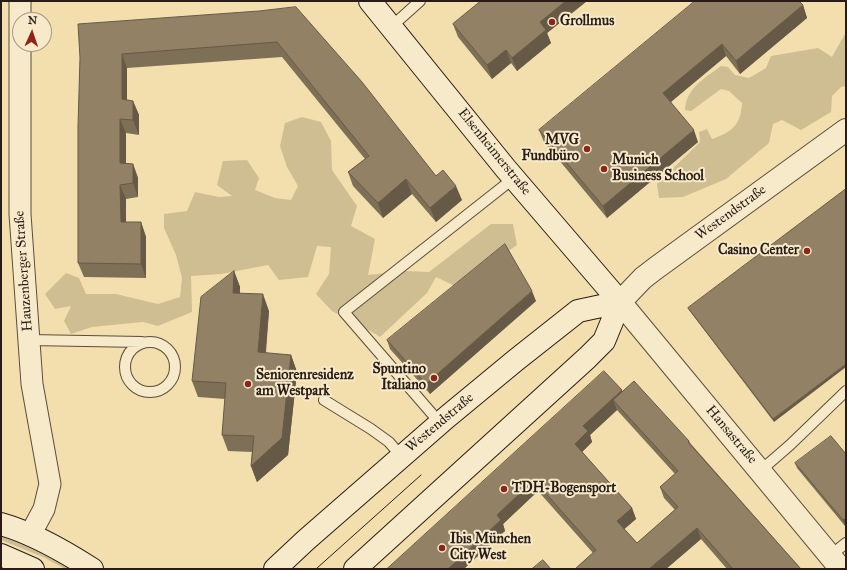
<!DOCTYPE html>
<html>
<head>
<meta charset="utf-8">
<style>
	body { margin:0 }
	#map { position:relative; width:847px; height:570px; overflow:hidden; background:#f2dfad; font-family:"IM FELL Great Primer",serif }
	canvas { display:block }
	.frame { position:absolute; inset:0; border:2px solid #291c16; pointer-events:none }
	.north { position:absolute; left:12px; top:12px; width:40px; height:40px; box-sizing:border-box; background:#f7eaca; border:1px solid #a59882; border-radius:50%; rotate:3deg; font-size:11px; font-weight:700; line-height:16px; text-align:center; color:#291c16 }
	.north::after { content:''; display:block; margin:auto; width:14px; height:18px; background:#8f2418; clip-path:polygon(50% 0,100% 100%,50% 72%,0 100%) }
</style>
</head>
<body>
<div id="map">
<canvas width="847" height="570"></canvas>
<div class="frame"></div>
<div class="north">N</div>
</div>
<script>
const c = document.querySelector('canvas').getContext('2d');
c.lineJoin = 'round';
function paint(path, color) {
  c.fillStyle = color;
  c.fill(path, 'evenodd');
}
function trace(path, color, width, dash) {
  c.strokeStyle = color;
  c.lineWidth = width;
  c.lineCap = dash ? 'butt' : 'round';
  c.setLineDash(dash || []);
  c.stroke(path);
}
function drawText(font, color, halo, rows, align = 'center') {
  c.font = font + ' "IM FELL Great Primer",serif';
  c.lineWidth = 4;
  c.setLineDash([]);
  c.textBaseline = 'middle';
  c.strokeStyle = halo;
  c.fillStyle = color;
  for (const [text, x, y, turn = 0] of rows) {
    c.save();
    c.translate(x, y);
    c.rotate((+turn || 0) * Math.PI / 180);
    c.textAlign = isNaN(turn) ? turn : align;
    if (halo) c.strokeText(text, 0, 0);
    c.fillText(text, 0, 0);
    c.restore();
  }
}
paint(new Path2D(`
	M846 32V86L841 87 832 96 831 112 801 130 782 120 773 124 769 143 726 179 683 197 659 198 657 184 700 142 699 132 707 129 712 139C732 132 741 125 742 103L729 91 721 89 691 111 685 110C686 88 705 78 721 66L728 67 735 75 749 78 766 68 771 56 818 48 832 57Z
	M302 117 321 122 331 141 332 170 357 206 351 226 375 239 368 275 404 271 429 272 491 224H513L517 245 457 287 436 277 427 293 380 337 372 332 332 311 316 294 329 274 331 247 317 246 308 277 279 280 268 265 221 274 191 276 192 312 158 326 143 322 92 327 71 334 64 321 71 306 55 309 45 294 66 273 79 278 86 294H116L158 304 180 297 182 278 176 255 164 228V214L187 211 195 192 219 197 232 196 217 185 223 161 247 160 259 178 255 190 275 198 291 200 298 186 287 167 280 146 285 123Z
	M1 534 45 553 73 569H65L43 557 1 540Z`), '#d0be93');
const service = new Path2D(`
	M391 27 420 1
	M29 340 142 342
	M125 367a25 25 0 1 1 50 0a25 25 0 1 1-50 0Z
	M324 400 371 429 389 442 401 456
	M440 423 344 312 514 178
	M760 471 790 445 846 391
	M830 556 846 543`);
const minor = new Path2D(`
	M20 1V214L32 384 50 484 44 509 30 535`);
const tertiary = new Path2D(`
	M841 569 620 302 643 278 656 268 846 130`);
const secondary = new Path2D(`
	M370 1 506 169 620 302
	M1 524C33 533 64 551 92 569
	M1 555 33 569
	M275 569 306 540 447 417 516 360 578 311 620 302
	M355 569 587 358 604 341 620 302`);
trace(service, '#5b4d3c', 12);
trace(minor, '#5b4d3c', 23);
trace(tertiary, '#5b4d3c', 24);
trace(secondary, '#291c16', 24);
trace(service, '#f7eaca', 10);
trace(minor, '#f7eaca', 21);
trace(tertiary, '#f7eaca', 22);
trace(secondary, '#f7eaca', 22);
trace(new Path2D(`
	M316 569 421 475`), '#291c16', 1);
paint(new Path2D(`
	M481 1H587L547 33 551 43 517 71 511 63 492 79 458 37 453 24Z
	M732 2 803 5 807 18 740 74 726 56 671 102 698 142 607 218 544 142 539 130Z
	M259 11 436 176 462 200 436 222 412 194 383 218 353 186 348 172 365 159 282 57 127 68V100L133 101 139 115V135L126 133V163L133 164 138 178V197L126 199V222H141L146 237V278L84 277 78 263 80 58Z
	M846 189 774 422 689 310 688 308Z
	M234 271 240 287V293L269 311 266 353 291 355 297 372 288 455 257 482 251 466 252 452 228 451 222 435 225 399 198 397 192 381Z
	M536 301 430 394 390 349 387 340Z
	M622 391 689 441 691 444 801 569H727L701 539 666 569H575L593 553 538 491 503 524 505 531 387 569ZM617 410 675 474 660 487 664 498 675 510 637 543 624 529 636 519 632 508 582 452 592 442 590 435Z
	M846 454 845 526 797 468 795 463Z`), '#7e6f57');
paint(new Path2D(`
	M566 1H587L547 33 551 43 517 71 512 58 540 22Z
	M803 5 807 18 740 74 736 61Z
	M722 44 726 56 667 105 663 93Z
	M506 50 511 63 492 79 487 65Z
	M122 54 127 68V114L122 99Z
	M133 101 139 115V135L133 120Z
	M120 119 126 133V177L120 163Z
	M694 130 698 142 607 218 603 206Z
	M133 164 138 178V197L133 183Z
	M406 179 412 194 383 218 378 203Z
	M120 185 126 199V236L121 222Z
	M456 186 462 200 436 222 430 208Z
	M141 222 146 237V278L141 264Z
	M234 271 240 287 239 309 233 293Z
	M532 291 536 301 430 394 426 384Z
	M263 294 269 311 264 368 258 352Z
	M291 355 297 372 288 455 257 482 251 466Z
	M846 364V367L774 422 773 419Z
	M622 390 626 401 613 400 617 410 590 435 592 442 579 455 575 444 583 426Z
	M534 480 538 491 503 524 505 531 464 569H448L497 515Z
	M632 508 636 519 621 532 617 521Z
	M846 518V525L845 526 843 520Z
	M697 528 701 539 666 569H649Z`), '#665a47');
const building = new Path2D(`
	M481 1H566L540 22 546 30 512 58 506 50 487 65 453 24Z
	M695 1H732V2L733 1H799L803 5 736 61 722 44 663 93 694 130 603 206 539 130Z
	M296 7 362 82 436 176 443 170 456 186 430 208 406 179 378 203 348 172 369 156 277 42 122 54V99L133 101V120L120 119V163L133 164V183L120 185 121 222H141V264L78 263V126L80 58 78 24 259 11Z
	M846 189V364L773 419 688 308Z
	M505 244 532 291 426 384 387 340Z
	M234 271 233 293 263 294 258 352 291 355 282 438 251 466 254 436 222 435 226 383 192 381 201 297Z
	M604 371 622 390 583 426 588 431 575 444 632 508 617 521 637 543 678 507 660 487 678 471 613 400 634 381 689 441 688 442 801 569H733L697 528 649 569H575L596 550 534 480 497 515 501 520 448 569H387Z
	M831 436 846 454V518L843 520 795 463Z
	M543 560 551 569H532Z`);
paint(building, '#928165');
trace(building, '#665a47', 1);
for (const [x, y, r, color] of [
	[552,22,4,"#8f2418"],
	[587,149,4,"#8f2418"],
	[604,169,4,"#8f2418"],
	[807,251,4,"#8f2418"],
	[434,378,4,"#8f2418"],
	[248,384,4,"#8f2418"],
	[504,489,4,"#8f2418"],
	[442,548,4,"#8f2418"]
]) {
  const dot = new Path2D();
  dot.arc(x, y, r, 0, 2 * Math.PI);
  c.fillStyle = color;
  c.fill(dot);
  trace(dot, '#f7eaca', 1.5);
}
drawText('bold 14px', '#291c16', '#f7eaca', [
	["Grollmus",560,22],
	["MVG",579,141,"right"],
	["Fundbüro",579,157,"right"],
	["Munich",612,161],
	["Business School",612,177],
	["Casino Center",799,251,"right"],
	["Spuntino",426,370,"right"],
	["Italiano",426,386,"right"],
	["Seniorenresidenz",256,376],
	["am Westpark",256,392],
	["TDH-Bogensport",512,489],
	["Ibis München",450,540],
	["City West",450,556]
], 'left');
drawText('14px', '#291c16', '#f7eaca', [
	["Elsenheimerstraße",494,152,51],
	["Westendstraße",731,213,-36],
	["Hauzenberger Straße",24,271,-94],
	["Westendstraße",440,423,-40],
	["Hansastraße",731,435,50]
]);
</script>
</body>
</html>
